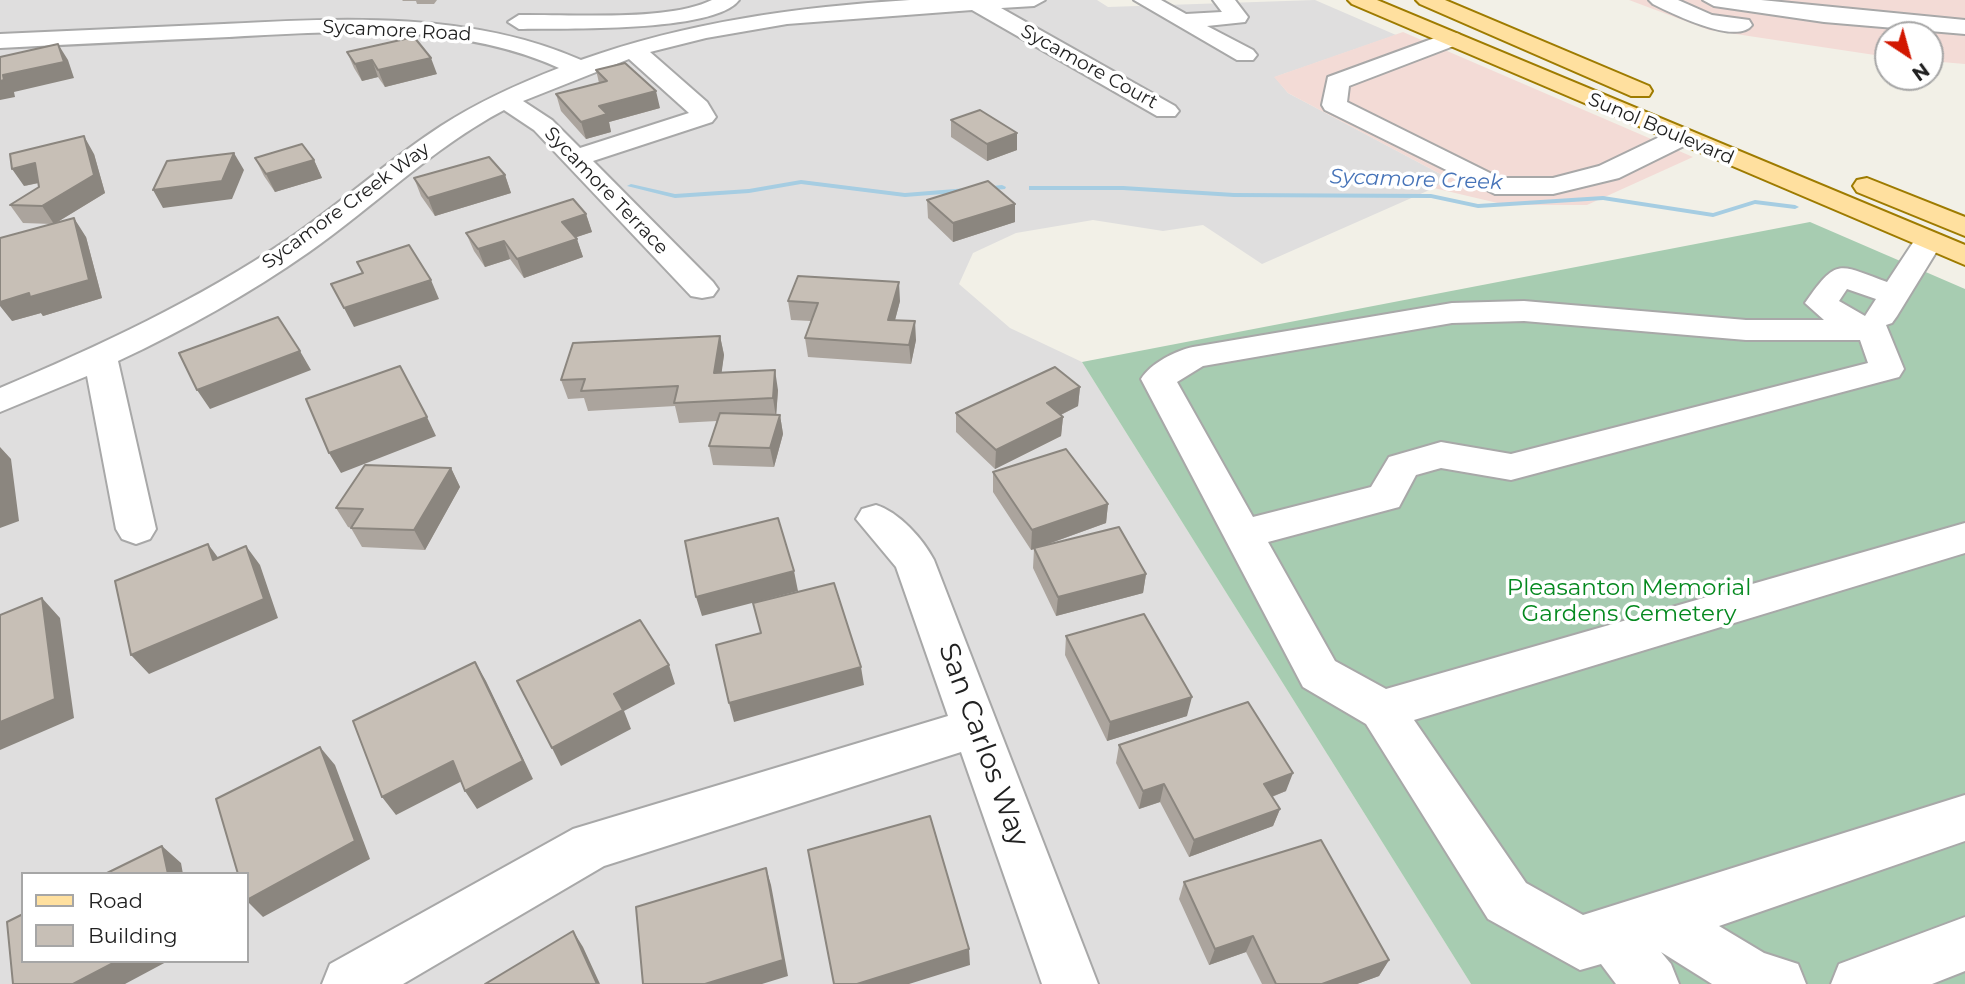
<!DOCTYPE html>
<html>
<head>
<meta charset="utf-8">
<style>
	body { margin:0 }
	#map { position:relative; width:1965px; height:984px; overflow:hidden; background:#f2f0e7; font-family:Montserrat,sans-serif }
	canvas { display:block }
	.legend { position:absolute; left:21px; top:872px; width:228px; height:91px; box-sizing:border-box; background:#fff; border:2px solid #a6a6a6; margin:0; padding:9px 12px; list-style:none; font-size:21px; color:#212121 }
	.legend li { display:flex; align-items:center; gap:14px; height:35px }
	.legend b { width:35px; border:2px solid #a6a6a6 }
	.north { position:absolute; left:1874px; top:21px; width:70px; height:70px; box-sizing:border-box; background:#fff; border:2px solid #a6a6a6; border-radius:50%; rotate:144deg; font-size:19px; font-weight:700; line-height:28px; text-align:center; color:#212121 }
	.north::after { content:''; display:block; margin:auto; width:24px; height:32px; background:#d21700; clip-path:polygon(50% 0,100% 100%,50% 72%,0 100%) }
</style>
</head>
<body>
<div id="map">
<canvas width="1965" height="984"></canvas>
<ul class="legend">
<li><b style="height:9px;background:#ffe09f"></b>Road</li>
<li><b style="height:19px;background:#c7bfb6"></b>Building</li>
</ul>
<div class="north">N</div>
</div>
<script>
const c = document.querySelector('canvas').getContext('2d');
c.lineJoin = 'round';
function paint(path, color) {
  c.fillStyle = color;
  c.fill(path, 'evenodd');
}
function trace(path, color, width, dash) {
  c.strokeStyle = color;
  c.lineWidth = width;
  c.lineCap = dash ? 'butt' : 'round';
  c.setLineDash(dash || []);
  c.stroke(path);
}
function drawText(font, color, halo, rows, align = 'center') {
  c.font = font + ' Montserrat,sans-serif';
  c.lineWidth = 7;
  c.setLineDash([]);
  c.textBaseline = 'middle';
  c.strokeStyle = halo;
  c.fillStyle = color;
  for (const [text, x, y, turn = 0] of rows) {
    c.save();
    c.translate(x, y);
    c.rotate((+turn || 0) * Math.PI / 180);
    c.textAlign = isNaN(turn) ? turn : align;
    if (halo) c.strokeText(text, 0, 0);
    c.fillText(text, 0, 0);
    c.restore();
  }
}
paint(new Path2D(`
	M0 0H1097L1108 7 1315 0 1396 35 1275 77 1288 93 1448 178 1434 188 1262 264 1203 225 1163 231 1093 220 1016 233 973 253 959 284 1010 328 1082 362 1471 984H0ZM23 874H247V961H23Z`), '#dfdede');
paint(new Path2D(`
	M1629 0H1965V64L1930 61V35H1888V57L1709 30Z
	M1403 32 1693 157 1587 205H1506L1434 188 1448 178 1288 93 1274 77Z`), '#f3dbd6');
paint(new Path2D(`
	M1810 222 1965 289V984H1471L1082 362Z`), '#a7ccb1');
paint(new Path2D(`
	M801 180 905 193 968 188 972 190 968 192 905 197 801 184 749 193 675 198 627 186 631 184 675 194 749 189Z
	M1002 185 1006 187 1005 189 984 191 980 189 984 187Z
	M1029 186H1123L1234 193 1431 194 1478 204 1603 196 1713 213 1755 200 1795 205 1799 207 1795 209 1755 204 1713 217 1603 200 1478 208 1431 198 1234 197 1123 190H1029Z`), '#a6cde2');
const minor = new Path2D(`
	M712 0H739C715 33 561 28 519 29L508 22 519 15C569 14 668 22 712 0Z
	M910 0H1045L1034 6 1001 8 1175 106 1179 111 1175 116H1157L972 10 787 24 706 38 650 52 707 102 716 117 712 122 593 161 713 282 718 289 713 296 702 298 691 296 534 130 504 110C432 148 375 206 309 252 249 294 184 330 118 361L156 529 150 539 136 544 122 539 116 529 87 376 0 412V388C99 346 198 300 287 240 340 204 387 161 441 126 478 102 518 84 559 68 458 22 338 31 229 37 152 40 76 44 0 48V34C75 31 149 27 224 24 343 18 469 11 581 60 687 22 797 7 910 0ZM629 59 689 113 580 148 552 120 523 101Z
	M1134 0H1161L1186 14 1222 12 1213 0H1235L1248 17 1245 22 1207 26 1253 50 1257 55 1253 60H1237Z
	M1649 0H1678L1712 15 1749 20 1752 25C1737 46 1671 13 1653 4Z
	M1703 0H1761L1965 20V34L1824 22 1714 6Z
	M1451 32 1459 34 1462 39 1459 44 1349 86 1347 102 1500 178H1553L1599 166 1672 131H1690L1694 137 1690 143 1619 178 1553 194H1495L1325 110 1322 105 1328 77Z
	M1928 232 1938 235 1943 241 1897 316 1892 323 1886 325 1904 369 1899 377 1511 480 1441 468 1416 475 1399 507 1268 542 1335 661 1386 689 1965 523V553L1414 720 1526 883 1583 915 1965 795V841L1719 926 1764 953 1798 964 1806 984H1712L1661 952 1671 964 1679 984H1616L1601 964 1580 970 1488 919 1366 724 1303 687 1141 379C1151 363 1175 351 1193 347L1452 303 1524 301 1746 320H1824L1805 303C1837 257 1838 264 1887 282L1918 235ZM1847 289 1876 299 1865 316 1839 301ZM1524 321 1746 340H1860L1868 363 1511 454 1441 442 1389 457 1371 487 1253 517 1177 382 1203 366 1452 323Z
	M876 505C899 512 923 539 934 560L1098 984H1042L961 752 604 866 403 984H322L330 964 573 829 948 716 896 567 856 519 862 509Z
	M1965 917V971L1932 984H1831L1839 964Z`);
const major = new Path2D(`
	M1348 0H1377L1965 245V265L1352 4Z
	M1416 0H1445L1649 86 1652 91 1649 96H1631L1420 4Z
	M1867 178 1965 217V236L1857 192 1853 186 1857 180Z`);
trace(minor, '#a8a8a8', 4);
trace(major, '#9e7b00', 4);
paint(minor, '#fff');
paint(major, '#ffe09f');
paint(new Path2D(`
	M402 0H437L434 4H417L416 1H403Z
	M347 52 437 74 385 87 378 77 362 81 354 68Z
	M596 70 660 108 609 122 611 132 586 139 561 111 556 94 599 83Z
	M951 120 1017 133V150L987 161 951 137Z
	M94 154 105 193 56 223 86 237 102 298 43 316 41 313 12 321 52 224 23 223 10 205 39 187V183L24 186Z
	M255 158 314 160 322 178 275 192 264 176Z
	M505 175 511 193 435 216 421 196 414 178Z
	M927 200 1015 204V222L953 242 928 218Z
	M586 214 592 232 576 237 583 257 524 278 510 259 485 267 474 251 466 233Z
	M788 301H900L895 320 916 340 911 364 808 357 805 338 811 321 791 320Z
	M720 336 724 355 721 373 778 390 776 415H780L783 434 774 467 713 465 709 446 717 421 679 423 675 406 588 411 584 398 568 399 561 380Z
	M1080 387 1078 406 1061 415 1063 417 1061 436 995 469 956 432V413Z
	M451 468 460 487 425 550 362 547 351 528 348 527 336 508Z
	M993 472 1108 504 1106 523 1040 547 1146 574 1143 593 1056 616 1033 568 1034 549 1031 550 993 492Z
	M1066 636 1187 716 1107 741 1065 655Z
	M1119 745 1286 791 1272 797 1280 809 1273 826 1189 857 1160 802 1139 809 1116 763Z
	M1184 882 1389 960 1379 976 1357 984H1262L1246 952 1209 965 1179 899Z`), '#aba49d');
paint(new Path2D(`
	M58 44 68 60 74 78 14 92 15 97 0 100V81L3 75Z
	M431 58 437 74 385 87 378 70Z
	M372 60 378 77 362 81 355 64Z
	M656 91 660 108 609 122 611 132 586 139 581 122 599 106Z
	M1017 133V150L987 161V144Z
	M84 136 94 154 105 193 54 224 42 206Z
	M234 153 244 170 232 199 163 208 153 190Z
	M314 160 322 178 275 192 266 174Z
	M35 163 47 181 24 186 12 169Z
	M505 175 511 193 435 216 428 198Z
	M1015 204V222L953 242V223Z
	M586 214 592 232 568 240 562 222Z
	M74 218 86 237 102 298 43 316 41 313 12 321 0 306V302L29 293Z
	M577 239 583 257 524 278 517 259Z
	M504 241 510 259 485 267 478 249Z
	M431 280 439 299 354 327 344 308Z
	M899 282 900 301 890 339 888 320Z
	M915 321 916 340 911 364 909 345Z
	M720 336 724 355 719 392 714 373Z
	M300 351 311 370 210 409 197 390Z
	M775 370 778 390 776 418 773 398Z
	M1080 387 1078 406 1046 422 1047 403Z
	M780 415 783 434 774 467 770 448Z
	M427 417 436 436 341 473 329 453Z
	M1063 417 1061 436 995 469 996 450Z
	M0 447 11 459 19 521 0 528Z
	M451 468 460 487 425 550 414 530Z
	M1108 504 1106 523 1031 550 1032 530Z
	M208 544 222 563 213 560Z
	M246 546 260 565 278 618 149 674 131 655Z
	M794 571 798 591 702 616 696 597Z
	M1146 574 1143 593 1056 616 1058 597Z
	M42 598 60 618 74 718 0 750V722Z
	M475 662 486 681 533 779 477 809 465 791Z
	M669 665 675 684 624 711 631 729 561 766 552 748 614 694Z
	M861 667 864 685 734 722 729 703Z
	M1192 697 1187 716 1107 741 1110 722Z
	M320 747 335 765 370 859 263 917 247 901V900Z
	M453 761 464 780 396 815 382 797Z
	M1293 773 1286 791 1258 802 1264 784Z
	M1164 784 1160 802 1139 809 1143 791Z
	M1280 809 1273 826 1189 857 1194 840Z
	M162 846 181 863 183 874H168Z
	M766 868 771 885 788 976 762 984H705Z
	M573 931 583 947 600 984H597Z
	M1253 936 1246 952 1209 965 1215 949Z
	M969 949 970 965 909 984H857Z
	M1389 960 1379 976 1357 984H1322Z
	M117 961H168L125 984H73Z`), '#8b867f');
const building = new Path2D(`
	M414 37 431 58 378 70 372 60 355 64 347 52Z
	M58 44 64 62 3 75 4 80 0 81V57Z
	M625 63 656 91 599 106 607 114 581 122 556 94 607 81 596 70Z
	M980 110 1017 133 987 144 951 120Z
	M84 136 94 175 42 206 10 205 39 187 35 163 12 169 10 154Z
	M302 144 314 160 266 174 255 158Z
	M234 153 222 181 153 190 167 161Z
	M489 157 505 175 428 198 414 178Z
	M988 181 1015 204 953 223 927 200Z
	M573 199 586 214 562 222 577 239 517 259 504 241 478 249 466 233Z
	M74 218 89 280 30 297 29 293 0 302V238Z
	M409 245 431 280 344 308 331 284 363 273 357 262Z
	M798 276 899 282 888 320 915 321 909 345 805 338 818 303 788 301Z
	M278 317 300 351 197 390 179 353Z
	M720 336 714 373 775 370 773 398 674 403 678 386 581 391 585 379 561 380 573 343Z
	M400 366 427 417 329 453 306 399Z
	M1055 367 1080 387 1047 403 1063 417 996 450 956 413Z
	M720 413 780 415 770 448 709 446Z
	M1066 449 1108 504 1032 530 993 472Z
	M365 465 451 468 414 530 351 528 363 509 336 508Z
	M778 518 794 571 696 597 685 541Z
	M1119 527 1146 574 1058 597 1034 548Z
	M208 544 213 560 246 546 264 599 131 655 115 581Z
	M834 583 861 667 729 703 716 645 761 633 753 603Z
	M42 598 55 699 0 722V615Z
	M1144 614 1192 697 1110 722 1066 636Z
	M640 620 669 665 614 694 623 710 552 748 517 681Z
	M475 662 523 761 465 791 453 761 382 797 353 721Z
	M1248 702 1293 773 1264 784 1280 809 1194 840 1164 784 1143 791 1119 745Z
	M320 747 355 841 247 900V874H238L216 799Z
	M930 816 969 949 857 984H834L808 850Z
	M1321 840 1389 960 1322 984H1276L1253 936 1215 949 1184 882Z
	M162 846 168 874H105Z
	M766 868 783 960 705 984H643L636 907Z
	M23 914V961H117L73 984H13L7 922Z
	M573 931 597 984H485Z`);
paint(building, '#c7bfb6');
trace(building, '#8b867f', 2);
drawText('19px', '#212121', '#fff', [
	["Sycamore Road",397,31,3],
	["Sycamore Court",1089,67,29],
	["Sunol Boulevard",1661,129,23],
	["Sycamore Terrace",606,191,46],
	["Sycamore Creek Way",346,206,-36]
]);
drawText('italic 21px', '#4673b8', '#fff', [
	["Sycamore Creek",1416,180,2]
]);
drawText('23px', '#05891f', '#fff', [
	["Pleasanton Memorial",1629,588],
	["Gardens Cemetery",1629,614]
]);
drawText('28px', '#212121', '#fff', [
	["San Carlos Way",983,745,70]
]);
</script>
</body>
</html>
